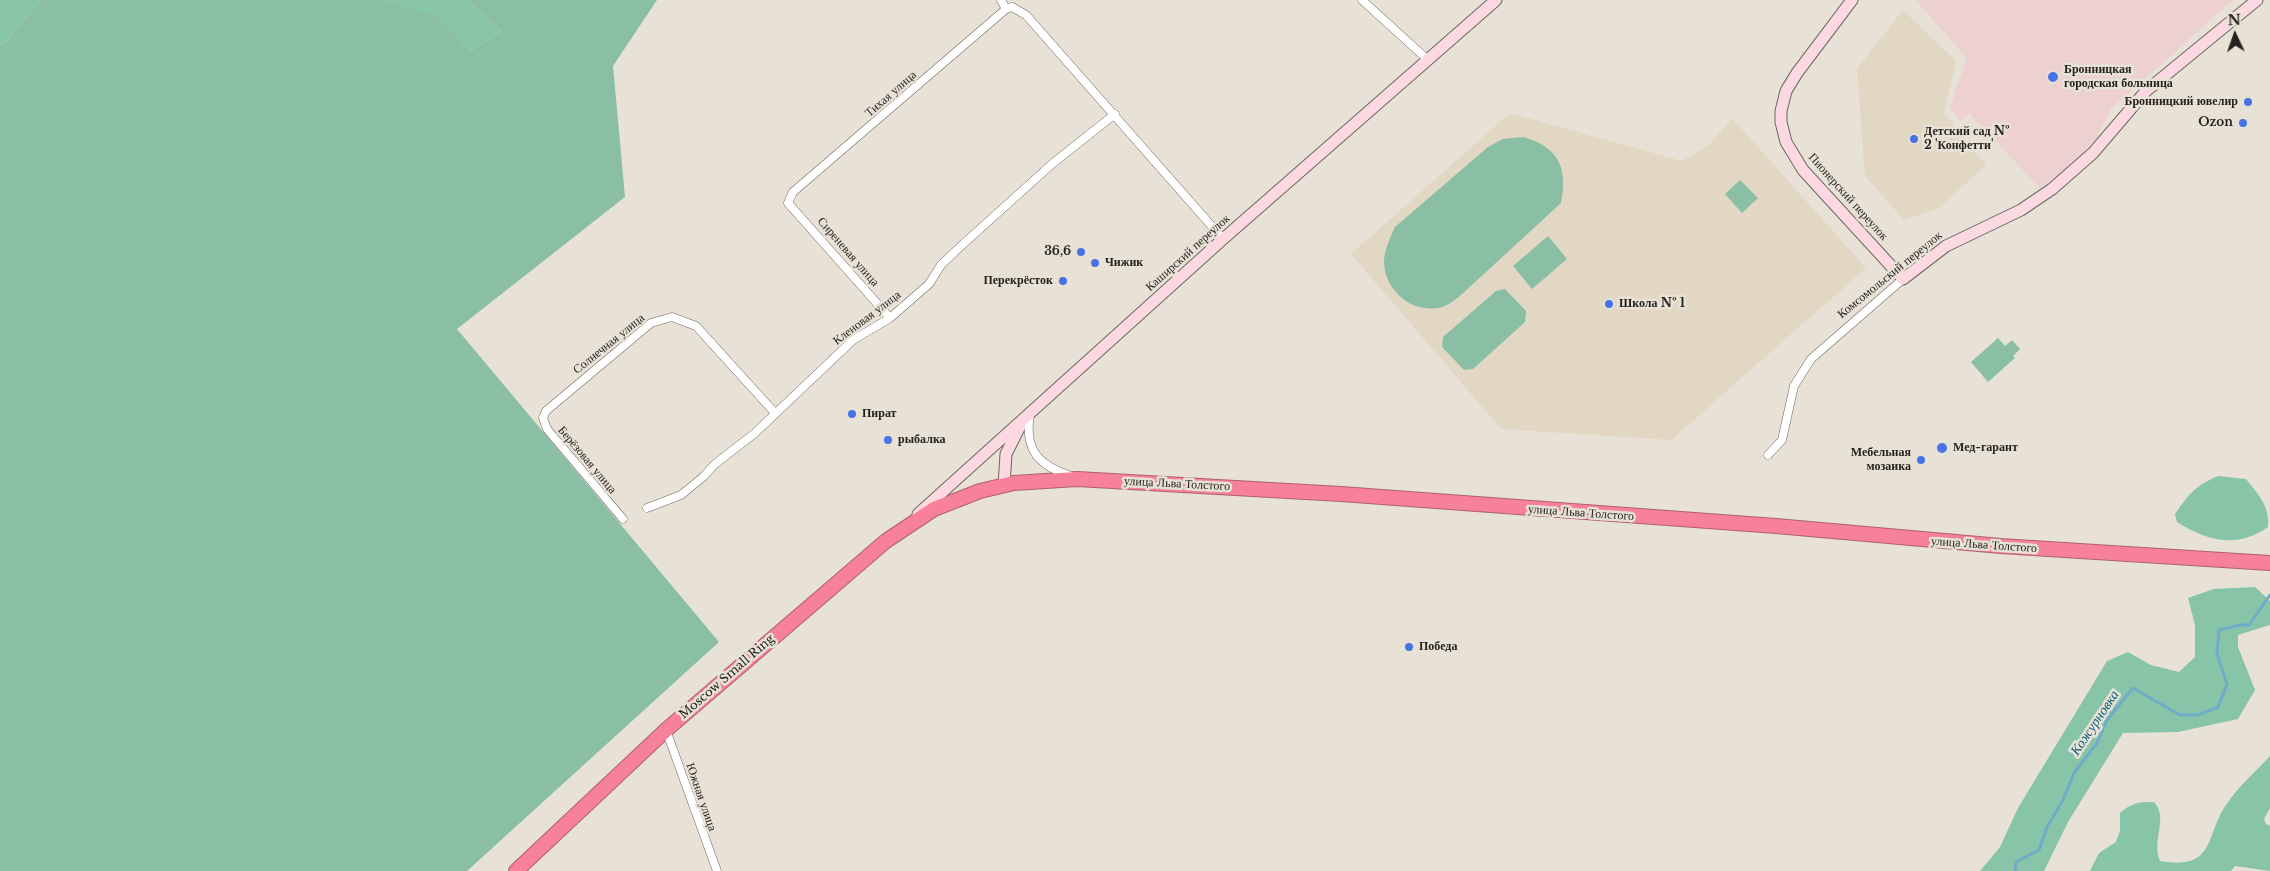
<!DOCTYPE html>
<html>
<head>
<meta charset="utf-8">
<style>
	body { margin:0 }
	#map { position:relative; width:2270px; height:871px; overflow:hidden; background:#e8e1d6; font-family:"Libre Baskerville",serif }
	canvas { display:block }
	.north { position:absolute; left:2210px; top:10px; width:50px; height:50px; -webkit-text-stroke:4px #e8e1d6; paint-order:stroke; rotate:357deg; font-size:14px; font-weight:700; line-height:20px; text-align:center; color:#26231f }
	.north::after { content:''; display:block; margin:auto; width:18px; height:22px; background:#26231f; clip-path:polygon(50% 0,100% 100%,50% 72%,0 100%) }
</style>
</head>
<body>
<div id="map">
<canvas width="2270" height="871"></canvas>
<div class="north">N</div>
</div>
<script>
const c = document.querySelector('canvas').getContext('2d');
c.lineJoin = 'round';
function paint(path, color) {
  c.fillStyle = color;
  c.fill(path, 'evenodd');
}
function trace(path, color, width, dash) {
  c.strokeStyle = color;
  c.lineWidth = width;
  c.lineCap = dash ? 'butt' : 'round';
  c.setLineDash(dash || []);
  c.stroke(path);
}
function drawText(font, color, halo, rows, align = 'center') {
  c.font = font + ' "Libre Baskerville",serif';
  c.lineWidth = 5;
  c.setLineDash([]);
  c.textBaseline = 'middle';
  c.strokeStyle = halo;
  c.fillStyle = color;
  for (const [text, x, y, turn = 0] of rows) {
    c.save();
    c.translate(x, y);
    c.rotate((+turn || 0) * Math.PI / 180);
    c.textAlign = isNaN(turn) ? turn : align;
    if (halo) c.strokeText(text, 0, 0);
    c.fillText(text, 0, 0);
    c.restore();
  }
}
paint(new Path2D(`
	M1903 10 1956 61 1944 113 1986 165 1939 208 1904 220 1865 176 1857 69Z
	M1510 113 1682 161 1709 145 1732 118 1866 268 1671 440 1501 429 1351 254Z`), '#e2d7c3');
paint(new Path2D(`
	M1915 0H2233L2111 109 2096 139 2069 167 2040 188 1969 113 1960 121 1950 108 1967 58Z`), '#ecd1d0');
paint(new Path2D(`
	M41 0H383L440 17 470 51 501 31 468 0H657L613 66 625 197 457 329 719 642 467 871H0V46L7 41Z
	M1523 137C1559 147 1568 168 1561 203L1461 295C1456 299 1450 304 1445 306 1415 317 1383 291 1384 260 1385 249 1390 238 1395 227L1488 147 1503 139Z
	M1740 180 1758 198 1742 213 1725 194Z
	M1548 236 1567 259 1532 289 1513 266Z
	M1505 289 1526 311 1525 322 1473 369 1464 370 1442 347 1443 337 1496 291Z
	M1998 338 2005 346 2012 340 2020 349 2013 356 2015 358 1988 382 1971 362Z`), '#8abfa6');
paint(new Path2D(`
	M0 0H41L7 41 0 46Z
	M383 0H468L501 31 470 51 440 18Z
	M2218 476 2246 479C2258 494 2270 506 2268 527 2237 549 2207 541 2177 522L2175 514C2189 494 2195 486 2218 476Z
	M2255 587 2270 601V625L2238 635V647L2255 690 2238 719 2178 732 2123 733 2068 822 2044 871H1980L2000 847 2018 808 2107 661 2128 652 2151 665 2179 672 2195 657V625L2188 598 2214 589Z
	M2270 756V808L2264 819 2266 824 2270 826V871L2235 866 2231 871H2090L2099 853 2116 842 2120 831V813C2131 803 2139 802 2154 802 2169 818 2151 840 2160 861 2216 871 2205 835 2226 805 2238 787 2255 772 2270 756Z`), '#88c4a8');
trace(new Path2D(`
	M2015 871 2016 862 2039 850 2047 827 2062 802 2074 773 2097 743 2107 720 2133 688 2180 715H2198L2218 707 2227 684 2217 654 2219 630 2240 625H2249L2270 595`), '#6eacc7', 3);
const street = new Path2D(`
	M1001 0 1006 9
	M1362 0 1428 60
	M1012 7 1026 15 1223 239
	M890 318 788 203 793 192 1006 9 1012 7
	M1030 413C1024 449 1037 465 1071 476
	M1768 455 1782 440 1794 386 1811 359 1903 279
	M647 508 681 495 703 477 715 464 755 433 853 340 890 318 929 284 941 265 961 246 1052 164 1115 114
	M623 519 547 429 543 418 546 411 651 323 672 317 696 326 775 413
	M666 730 717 871`);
const secondary = new Path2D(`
	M1852 0 1797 73 1786 91 1781 111V122L1786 142 1803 170 1903 279 1946 246 2021 210 2052 189 2093 153 2146 91 2257 0
	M1004 485 1006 454 1020 426
	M918 514 1223 239 1496 0`);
const highway = new Path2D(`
	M516 871 666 730 886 541 934 509 980 491 1014 483 1077 479 1341 494 1776 526 2001 546 2270 563`);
trace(street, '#6d685e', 9);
trace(secondary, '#6d685e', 13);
trace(highway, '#ad606e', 16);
trace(street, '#fff', 8);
trace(secondary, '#fcd9e0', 11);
trace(highway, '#f68198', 14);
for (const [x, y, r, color] of [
	[2053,77,6,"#4773e5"],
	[2248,102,5,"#4773e5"],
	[2243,123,5,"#4773e5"],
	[1914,139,5,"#4773e5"],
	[1081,252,5,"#4773e5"],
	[1095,263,5,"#4773e5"],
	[1063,281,5,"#4773e5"],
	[1609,304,5,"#4773e5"],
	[852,414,5,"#4773e5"],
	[888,440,5,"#4773e5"],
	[1942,448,6,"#4773e5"],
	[1921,460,5,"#4773e5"],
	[1409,647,5,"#4773e5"]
]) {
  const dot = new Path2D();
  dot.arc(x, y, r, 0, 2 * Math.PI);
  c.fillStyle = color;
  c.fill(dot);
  trace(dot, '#e8e1d6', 2);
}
drawText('bold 12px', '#26231f', '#e8e1d6', [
	["Бронницкая",2064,70],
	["городская больница",2064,84],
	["Бронницкий ювелир",2238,102,"right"],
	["Ozon",2233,123,"right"],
	["Детский сад №",1924,132],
	["2 'Конфетти'",1924,146],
	["36,6",1071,252,"right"],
	["Чижик",1105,263],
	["Перекрёсток",1053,281,"right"],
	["Школа № 1",1619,304],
	["Пират",862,414],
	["рыбалка",898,440],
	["Мед-гарант",1953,448],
	["Мебельная",1911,453,"right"],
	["мозаика",1911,467,"right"],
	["Победа",1419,647]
], 'left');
drawText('12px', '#26231f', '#e8e1d6', [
	["Тихая улица",891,94,-41],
	["Пионерский переулок",1848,197,48],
	["Сиреневая улица",848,252,49],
	["Каширский переулок",1188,253,-42],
	["Комсомольский переулок",1890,275,-39],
	["Кленовая улица",867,318,-37],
	["Солнечная улица",609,344,-39],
	["Берёзовая улица",587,460,50],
	["улица Льва Толстого",1177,484,3],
	["улица Льва Толстого",1581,513,4],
	["улица Льва Толстого",1984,545,4],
	["Moscow Small Ring",727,677,-41],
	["Южная улица",701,797,71]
]);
drawText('italic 14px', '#095e79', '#e8e1d6', [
	["Кожурновка",2095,723,-56]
]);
</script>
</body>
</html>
